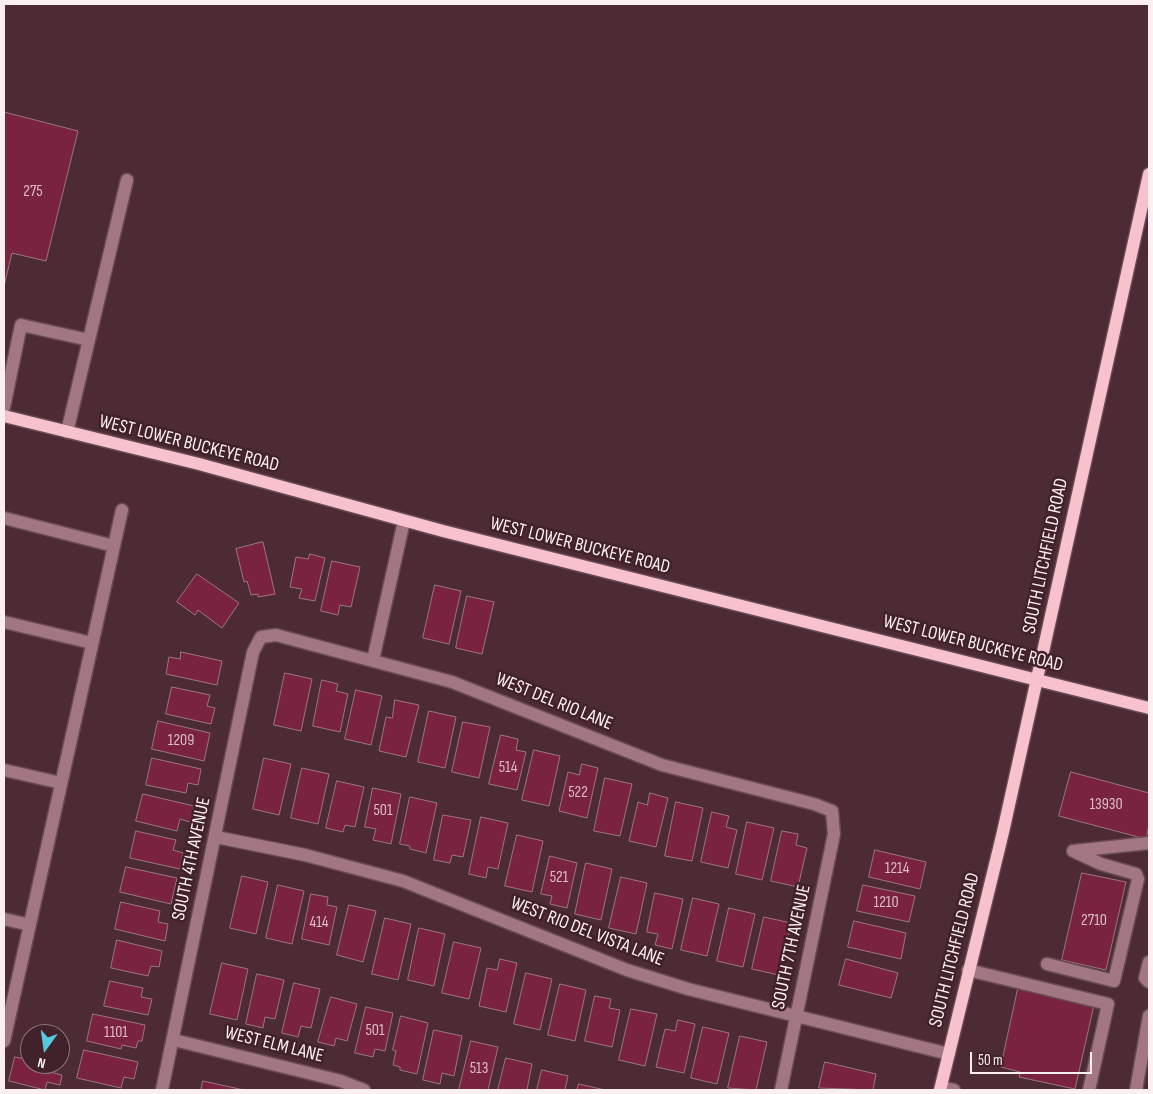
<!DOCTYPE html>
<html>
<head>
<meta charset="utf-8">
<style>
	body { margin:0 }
	#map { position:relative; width:1153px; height:1094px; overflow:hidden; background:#4c2b34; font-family:"Sofia Sans Condensed",sans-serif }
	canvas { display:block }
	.frame { position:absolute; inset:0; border:5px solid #fceff1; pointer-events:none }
	.north { position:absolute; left:20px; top:1024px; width:50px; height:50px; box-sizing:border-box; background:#41212a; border:1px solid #8c737a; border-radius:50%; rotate:194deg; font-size:14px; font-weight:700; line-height:20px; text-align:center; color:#fceff1 }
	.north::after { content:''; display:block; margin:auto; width:18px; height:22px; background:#56c9e1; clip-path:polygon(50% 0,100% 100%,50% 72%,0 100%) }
	.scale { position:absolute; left:970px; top:1052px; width:122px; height:22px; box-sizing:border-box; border:2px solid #fceff1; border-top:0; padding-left:6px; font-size:15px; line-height:18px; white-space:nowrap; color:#fceff1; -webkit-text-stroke:4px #41212a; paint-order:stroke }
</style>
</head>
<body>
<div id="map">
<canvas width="1153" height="1094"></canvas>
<div class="frame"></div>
<div class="north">N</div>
<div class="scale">50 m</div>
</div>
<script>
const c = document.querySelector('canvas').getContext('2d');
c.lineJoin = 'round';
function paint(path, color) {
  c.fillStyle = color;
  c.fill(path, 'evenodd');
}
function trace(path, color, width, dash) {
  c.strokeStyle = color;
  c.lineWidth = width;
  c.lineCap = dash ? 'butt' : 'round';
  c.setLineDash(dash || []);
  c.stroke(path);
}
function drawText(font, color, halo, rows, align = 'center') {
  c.font = font + ' "Sofia Sans Condensed",sans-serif';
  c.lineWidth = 5;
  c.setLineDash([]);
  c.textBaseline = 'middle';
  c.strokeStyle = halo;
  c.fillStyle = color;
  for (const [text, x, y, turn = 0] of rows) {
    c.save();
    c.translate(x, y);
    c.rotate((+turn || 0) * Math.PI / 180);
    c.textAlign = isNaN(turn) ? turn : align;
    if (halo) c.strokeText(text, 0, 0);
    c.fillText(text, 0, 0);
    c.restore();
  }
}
const building = new Path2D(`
	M4 112 78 131 46 261 12 253 4 286Z
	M263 542 275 594 258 597V594L251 595 247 581 244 582 236 549Z
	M310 554 325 558 315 601 299 598 302 589 290 587 296 557 308 559Z
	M332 561 360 567 351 607 340 605 338 615 321 611Z
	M197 574 239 603 222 628 198 610 195 615 177 602Z
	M435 585 461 591 449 644 423 638Z
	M467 596 494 602 482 654 456 648Z
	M181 652 222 661 217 685 166 674 169 657 180 659Z
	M285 673 312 679 301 731 274 725Z
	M322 680 338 684 336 691 348 694 340 732 313 726Z
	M172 687 210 695 207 706 215 708 211 724 166 714Z
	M356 690 382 696 371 745 345 739Z
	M395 700 419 705 406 757 379 751 386 717 392 718Z
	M429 711 456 717 445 768 418 762Z
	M158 721 210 733 204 761 152 749Z
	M463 722 490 727 479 778 452 772Z
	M501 735 518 739 516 750 526 752 517 790 489 784Z
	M534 750 560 756 549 806 522 800Z
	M152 758 201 769 198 785 188 783 186 793 146 785Z
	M264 758 291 764 279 815 253 809Z
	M582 764 598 768 587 818 559 811 568 772 579 775Z
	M302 768 329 774 318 824 291 818Z
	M1071 772 1149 793V825L1146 839 1059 816Z
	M605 778 632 784 620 836 594 831Z
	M337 781 364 787 355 827 345 825 343 832 326 828Z
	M373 788 401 794 391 844 373 840 376 829 365 827Z
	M650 793 668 798 656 847 629 841 638 802 647 805Z
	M143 794 194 806 190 822 180 819 177 831 136 821Z
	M410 797 437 803 426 853 410 849V846L400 844Z
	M676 802 703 808 692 861 665 856Z
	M712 812 729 816 726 827 737 830 728 868 701 862Z
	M443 815 471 820 463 857 452 855 450 863 434 860Z
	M481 817 508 823 498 869 488 867 486 878 469 874Z
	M747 822 774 828 762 880 736 874Z
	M136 831 176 840 173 850 183 853 180 869 130 858Z
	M782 831 798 834 796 845 807 848 798 887 771 881Z
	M517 835 543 841 532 892 505 886Z
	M875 850 926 862 920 889 869 877Z
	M550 856 577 863 567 908 550 904 552 896 541 894Z
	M586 863 612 869 601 920 575 914Z
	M126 867 177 878 171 904 120 892Z
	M1082 873 1126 882 1106 970 1062 960Z
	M242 876 268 882 256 934 230 928Z
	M621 877 647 883 636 934 609 928Z
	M278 885 304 891 292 944 266 938Z
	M863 885 915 896 909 922 857 911Z
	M655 893 683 899 672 949 655 945 658 934 647 932Z
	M311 894 328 897 327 905 337 907 329 945 302 939Z
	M693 898 719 904 707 956 681 950Z
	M121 902 160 911 158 922 168 924 165 941 115 929Z
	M349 905 376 911 363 962 337 955Z
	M729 908 755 914 743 967 717 961Z
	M764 917 791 923 779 975 752 969Z
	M385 918 411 924 398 980 372 974Z
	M854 921 906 933 901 959 848 947Z
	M419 928 445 934 434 986 408 980Z
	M117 940 162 951 159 967 151 966 148 976 111 968Z
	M454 942 481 948 469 999 442 993Z
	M500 959 517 963 506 1012 479 1006 487 968 497 970Z
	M846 959 898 973 891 998 839 985Z
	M222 963 248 969 237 1020 210 1014Z
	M526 973 552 979 540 1030 514 1024Z
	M257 974 284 980 275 1019 265 1017 263 1028 246 1024Z
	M110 981 143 988 141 997 152 999 148 1015 104 1006Z
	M294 983 320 989 311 1028 301 1026 298 1037 282 1033Z
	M560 984 586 990 575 1041 548 1035Z
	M1018 989 1094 1005 1075 1089 1019 1077 1020 1072 1001 1067Z
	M595 996 611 999 609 1008 620 1010 612 1047 585 1041Z
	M331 997 357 1004 347 1041 336 1038 334 1046 318 1042Z
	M366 1007 393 1013 385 1051 375 1049 373 1057 355 1053Z
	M631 1009 657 1014 645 1066 619 1060Z
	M93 1014 145 1025 142 1041H138L136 1048 122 1045 121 1049 87 1041Z
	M401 1016 428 1023 417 1074 400 1070V1067L393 1065 396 1051 393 1050Z
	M678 1020 695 1024 684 1073 656 1067 665 1029 675 1031Z
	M703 1027 729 1033 717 1084 691 1078Z
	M434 1030 462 1036 454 1076 442 1073 440 1084 423 1080Z
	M740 1036 767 1042 756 1090 728 1088Z
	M471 1041 498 1047 488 1090H459Z
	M84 1050 138 1062 134 1079 124 1077 121 1088 77 1078Z
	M15 1057 30 1060V1064L52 1065 50 1072 62 1075 60 1085 47 1082 45 1090 9 1081Z
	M506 1058 532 1064 527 1090H498Z
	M825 1062 876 1074 873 1090 819 1088Z
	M542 1070 568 1076 565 1090H537Z
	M203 1081 244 1090H201Z
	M579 1084 605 1090H577Z`);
paint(building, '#7a2341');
trace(building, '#9c767e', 1);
const minor = new Path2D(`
	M4 407 21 325 89 340
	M67 432 127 180
	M4 518 114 546
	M4 622 92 643
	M373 660 404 521
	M4 770 61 783
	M216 837 305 855 403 881 627 970 688 989 949 1054
	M1073 851 1149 843
	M4 919 30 925
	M1149 962 1145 978 1149 982
	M1047 964 1114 981 1138 879 1136 874 1101 864 1073 851
	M968 970 1108 1004 1089 1090
	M174 1040 341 1081 364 1090
	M4 1041 122 510
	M941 1087 954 1090
	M162 1090 253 652 261 637 276 635 452 682 662 765 814 804 832 811 834 834 781 1090
	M1136 1090 1149 1016`);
const major = new Path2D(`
	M4 416 199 464 443 531 1149 708
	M940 1090 1003 832 1149 174`);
trace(minor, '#684a52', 15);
trace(major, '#684a52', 15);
trace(minor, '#a27781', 12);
trace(major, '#f7c2ce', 12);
drawText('16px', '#dcbcc5', null, [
	["275",33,192],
	["1209",181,741],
	["514",508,768],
	["522",578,793],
	["13930",1106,805],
	["501",383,811],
	["1214",897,869],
	["521",559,878],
	["1210",886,903],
	["2710",1094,921],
	["414",319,923],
	["501",375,1031],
	["1101",116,1033],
	["513",479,1069]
]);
drawText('19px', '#fceff1', '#41212a', [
	["WEST LOWER BUCKEYE ROAD",189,444,14],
	["WEST LOWER BUCKEYE ROAD",580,546,14],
	["SOUTH LITCHFIELD ROAD",1046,556,-78],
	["WEST LOWER BUCKEYE ROAD",973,644,14],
	["WEST DEL RIO LANE",554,702,22],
	["SOUTH 4TH AVENUE",192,859,-78],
	["WEST RIO DEL VISTA LANE",587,932,21],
	["SOUTH 7TH AVENUE",792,947,-78],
	["SOUTH LITCHFIELD ROAD",955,950,-76],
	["WEST ELM LANE",274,1045,14]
]);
</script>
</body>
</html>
